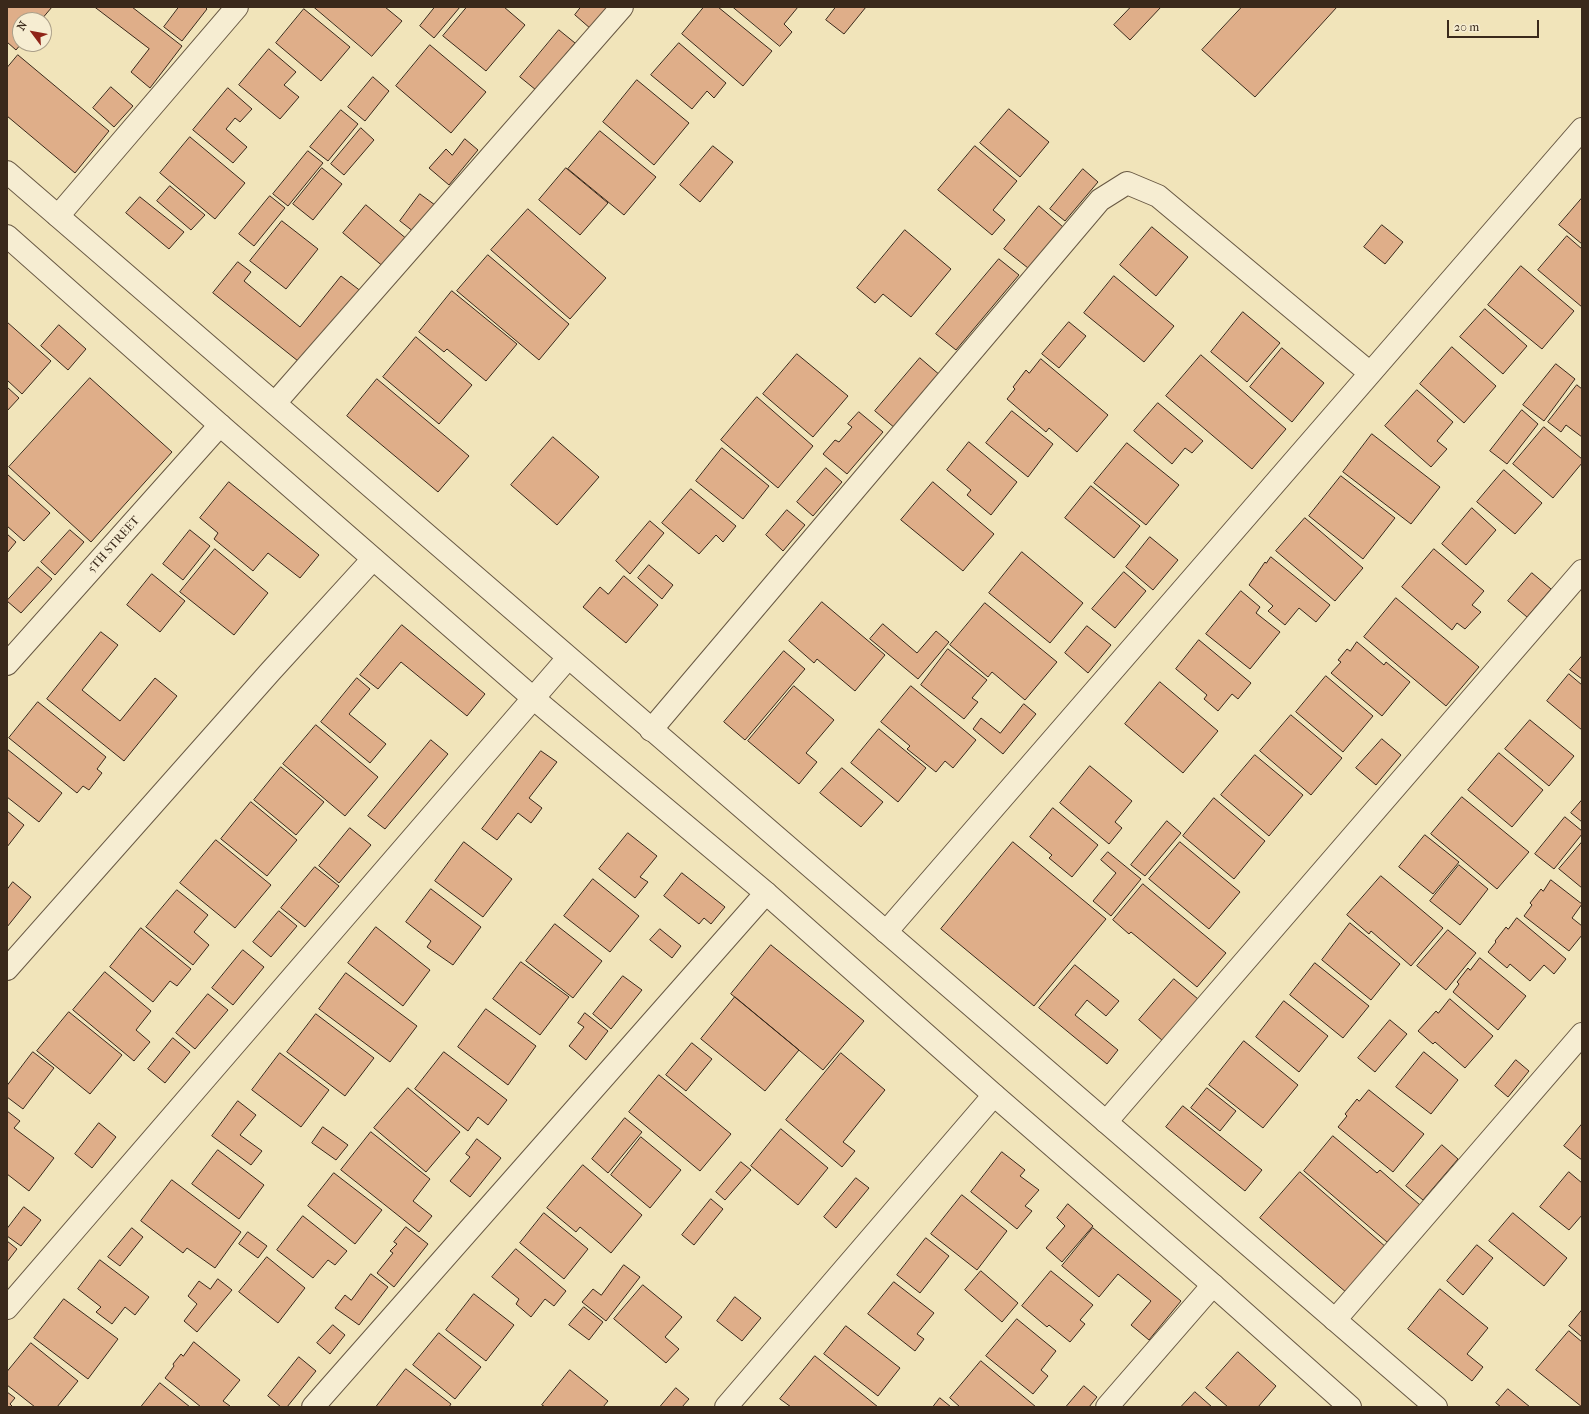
<!DOCTYPE html>
<html>
<head>
<meta charset="utf-8">
<style>
	body { margin:0 }
	#map { position:relative; width:1589px; height:1414px; overflow:hidden; background:#f1e4ba; font-family:"IM FELL French Canon",serif }
	canvas { display:block }
	.frame { position:absolute; inset:0; border:8px solid #3a291b; pointer-events:none }
	.north { position:absolute; left:12px; top:12px; width:40px; height:40px; box-sizing:border-box; background:#f6edd2; border:1px solid #ab9f89; border-radius:50%; rotate:302deg; font-size:11px; font-weight:700; line-height:16px; text-align:center; color:#3a291b }
	.north::after { content:''; display:block; margin:auto; width:14px; height:18px; background:#8f2418; clip-path:polygon(50% 0,100% 100%,50% 72%,0 100%) }
	.scale { position:absolute; left:1447px; top:20px; width:92px; height:18px; box-sizing:border-box; border:2px solid #3a291b; border-top:0; padding-left:5px; font-size:12px; line-height:14px; white-space:nowrap; color:#3a291b; -webkit-text-stroke:3px #f6edd2; paint-order:stroke }
</style>
</head>
<body>
<div id="map">
<canvas width="1589" height="1414"></canvas>
<div class="frame"></div>
<div class="north">N</div>
<div class="scale">20 m</div>
</div>
<script>
const c = document.querySelector('canvas').getContext('2d');
c.lineJoin = 'round';
function paint(path, color) {
  c.fillStyle = color;
  c.fill(path, 'evenodd');
}
function trace(path, color, width, dash) {
  c.strokeStyle = color;
  c.lineWidth = width;
  c.lineCap = dash ? 'butt' : 'round';
  c.setLineDash(dash || []);
  c.stroke(path);
}
function drawText(font, color, halo, rows, align = 'center') {
  c.font = font + ' "IM FELL French Canon",serif';
  c.lineWidth = 4;
  c.setLineDash([]);
  c.textBaseline = 'middle';
  c.strokeStyle = halo;
  c.fillStyle = color;
  for (const [text, x, y, turn = 0] of rows) {
    c.save();
    c.translate(x, y);
    c.rotate((+turn || 0) * Math.PI / 180);
    c.textAlign = isNaN(turn) ? turn : align;
    if (halo) c.strokeText(text, 0, 0);
    c.fillText(text, 0, 0);
    c.restore();
  }
}
const building = new Path2D(`
	M7 7H52L41 20H20L21 44 16 50 7 42Z
	M95 7H132L182 46 150 88 131 72 149 49Z
	M179 7H205L207 9 182 41 164 27Z
	M314 7H385L402 21 372 56Z
	M435 7H460L434 38 420 26Z
	M467 7H504L525 25 486 71 443 36Z
	M581 7H609L591 29 575 15Z
	M704 7H718L772 51 743 86 682 34Z
	M733 7H798L784 24 792 32 780 46Z
	M836 7H866L844 34 826 20Z
	M1131 7H1161L1130 40 1114 25Z
	M1242 7H1337L1255 97 1202 50Z
	M304 9 350 47 321 81 276 43Z
	M559 30 575 43 536 90 520 77Z
	M679 43 726 83 714 98 707 91 692 109 651 75Z
	M430 45 486 92 451 133 396 86Z
	M269 49 296 72 284 85 299 97 280 119 239 85Z
	M18 55 109 131 75 173 7 116V68Z
	M373 77 389 91 365 121 348 107Z
	M637 80 689 123 654 165 603 122Z
	M111 87 133 106 114 127 93 108Z
	M228 88 252 109 240 122 235 118 226 129 247 147 233 163 193 130Z
	M1009 109 1049 142 1020 177 980 143Z
	M341 110 358 124 328 161 310 147Z
	M361 128 374 140 344 175 331 164Z
	M600 131 656 177 624 215 568 169Z
	M190 137 245 183 215 219 160 173Z
	M465 139 478 150 449 185 429 168 446 149 452 155Z
	M713 146 733 162 700 202 680 185Z
	M975 146 1017 181 993 210 1005 220 992 235 938 190Z
	M308 151 323 163 288 206 273 194Z
	M322 168 342 184 313 220 293 204Z
	M566 168 608 203 580 235 539 200Z
	M1083 169 1098 182 1065 221 1050 209Z
	M170 186 205 215 191 230 157 201Z
	M420 194 435 205 414 232 400 221Z
	M270 196 285 208 254 246 239 234Z
	M140 197 184 232 169 249 126 213Z
	M1582 198V244L1559 225Z
	M366 205 408 240 385 268 343 233Z
	M1039 206 1063 227 1028 268 1004 249Z
	M528 209 606 278 570 319 491 250Z
	M282 221 318 249 286 289 250 261Z
	M1382 225 1403 242 1385 264 1364 247Z
	M1152 227 1188 257 1156 296 1120 265Z
	M905 230 951 269 911 317 883 294 875 303 857 288Z
	M1567 236 1582 249V307L1538 270Z
	M488 255 569 324 539 360 457 291Z
	M999 259 1019 275 956 350 936 334Z
	M238 262 251 272 244 281 300 327 341 276 362 292 303 365 213 293Z
	M1521 266 1574 311 1542 349 1488 305Z
	M1114 276 1174 326 1144 362 1084 313Z
	M452 291 517 344 486 381 447 349 444 352 419 332Z
	M1485 309 1527 346 1503 374 1460 337Z
	M1243 312 1280 343 1247 382 1211 352Z
	M7 322 51 361 22 394 7 380Z
	M1069 322 1086 336 1059 368 1042 354Z
	M59 325 86 349 68 370 41 346Z
	M416 337 472 385 439 424 383 377Z
	M1452 347 1496 386 1464 423 1420 384Z
	M1282 348 1324 383 1292 422 1250 387Z
	M797 354 848 396 813 437 763 394Z
	M1201 355 1286 429 1252 469 1166 396Z
	M920 358 941 376 896 429 875 411Z
	M1041 359 1108 415 1077 452 1049 428 1046 432 1007 399 1015 389 1013 387 1026 370 1029 373Z
	M1556 364 1575 379 1544 421 1523 405Z
	M90 378 172 452 91 542 9 467Z
	M377 379 469 456 438 492 347 416Z
	M1577 385 1582 389V437L1566 425 1561 432 1548 422Z
	M7 387 19 398 7 411Z
	M1417 390 1453 422 1437 441 1447 449 1431 467 1385 426Z
	M757 397 813 446 778 488 721 440Z
	M1158 403 1203 441 1192 453 1185 448 1172 464 1134 431Z
	M1522 410 1538 424 1507 464 1490 451Z
	M1012 411 1053 444 1028 477 986 443Z
	M859 412 883 432 847 474 823 454 835 440 839 442 852 427 848 424Z
	M1544 427 1582 459V463L1553 498 1513 464Z
	M1372 434 1440 487 1411 524 1343 472Z
	M553 437 599 477 557 525 511 485Z
	M969 442 1017 482 991 515 967 495 971 490 947 470Z
	M1127 443 1179 485 1146 525 1094 483Z
	M722 448 769 486 743 519 696 481Z
	M826 468 842 482 813 516 797 502Z
	M1504 470 1542 503 1515 534 1477 502Z
	M7 474 50 513 24 541 7 526Z
	M1341 476 1395 518 1363 559 1309 516Z
	M229 482 319 555 300 578 268 553 253 571 214 539 218 533 200 518Z
	M933 482 994 534 963 571 901 520Z
	M1091 486 1140 526 1114 558 1065 518Z
	M691 489 736 526 723 542 716 535 699 554 662 523Z
	M1472 508 1496 530 1466 565 1442 544Z
	M787 510 805 525 783 551 766 535Z
	M1305 518 1363 568 1335 601 1276 551Z
	M650 521 664 533 630 574 616 561Z
	M70 530 84 542 55 575 41 562Z
	M190 530 210 546 183 580 163 564Z
	M7 534 16 542 7 553Z
	M1150 537 1178 560 1153 590 1126 567Z
	M215 549 268 593 234 635 180 592Z
	M1434 549 1484 591 1472 605 1481 612 1465 629 1457 623 1452 630 1402 587Z
	M1022 552 1083 603 1050 643 989 593Z
	M1271 557 1330 605 1316 622 1299 608 1285 625 1268 611 1273 606 1249 585 1265 562 1266 563Z
	M649 565 673 585 662 599 638 578Z
	M38 567 52 579 21 613 7 601Z
	M1124 572 1146 591 1115 628 1092 609Z
	M1532 573 1551 589 1527 617 1508 601Z
	M152 574 185 601 160 632 127 605Z
	M624 576 658 605 626 643 583 607 600 587 608 594Z
	M1241 591 1260 607 1256 613 1280 632 1250 669 1206 634Z
	M1396 598 1479 667 1446 706 1364 637Z
	M822 602 885 655 855 691 817 659 814 663 789 641Z
	M985 603 1057 662 1025 700 992 672 988 677 950 645Z
	M883 624 917 653 936 631 949 642 918 679 870 639Z
	M402 625 485 694 467 716 401 662 378 689 360 675Z
	M1087 626 1111 645 1088 673 1065 653Z
	M101 632 118 645 82 690 120 721 155 678 177 696 124 761 47 699Z
	M1199 640 1251 683 1238 699 1232 694 1218 711 1204 699 1207 695 1176 669Z
	M1357 642 1384 665 1386 662 1410 682 1382 716 1331 673 1341 662 1338 660 1347 649 1350 651Z
	M948 649 987 680 972 698 978 702 964 719 921 685Z
	M784 651 805 669 745 740 724 722Z
	M1582 656V679L1570 670Z
	M1569 674 1582 685V730L1547 701Z
	M1326 676 1373 716 1343 752 1296 712Z
	M357 678 370 689 349 714 386 744 370 763 321 722Z
	M1160 682 1218 731 1183 773 1125 724Z
	M794 686 834 720 806 753 817 762 799 784 748 741Z
	M911 686 976 740 953 768 945 761 936 772 907 749 910 746 881 722Z
	M38 702 106 757 97 769 102 773 89 790 83 786 77 793 9 738Z
	M1024 704 1036 714 1003 754 973 729 981 718 1000 733Z
	M1291 715 1342 758 1311 795 1260 751Z
	M1530 720 1574 756 1549 786 1505 749Z
	M316 725 378 777 345 816 283 764Z
	M879 729 926 768 898 802 851 763Z
	M1382 739 1401 755 1376 785 1356 768Z
	M431 740 448 754 385 829 368 816Z
	M7 749 62 793 39 822 7 797Z
	M541 751 557 762 529 798 542 808 531 823 518 813 497 840 482 829Z
	M1499 753 1543 790 1512 827 1468 790Z
	M1255 755 1303 795 1269 836 1221 795Z
	M1090 766 1132 801 1115 822 1122 828 1109 844 1060 803Z
	M281 767 324 802 296 835 254 800Z
	M842 768 883 802 861 827 820 793Z
	M1462 797 1529 852 1497 889 1431 834Z
	M1214 798 1265 841 1234 879 1183 836Z
	M1582 800V822L1571 813Z
	M251 802 297 840 267 876 221 839Z
	M1053 808 1098 845 1072 877 1049 858 1052 855 1030 837Z
	M7 811 24 825 7 847Z
	M1565 817 1582 831V834L1554 869 1535 854Z
	M1167 821 1181 833 1145 876 1131 865Z
	M350 828 371 845 339 883 319 866Z
	M628 833 657 856 640 877 648 882 635 898 599 869Z
	M1425 835 1459 862 1433 894 1399 867Z
	M216 840 271 885 235 928 180 883Z
	M464 842 512 879 483 917 435 881Z
	M1013 842 1106 919 1034 1006 941 929Z
	M1180 842 1240 892 1209 929 1149 879Z
	M1582 842V888L1559 869Z
	M1108 852 1141 879 1111 916 1093 901 1116 873 1101 860Z
	M1459 865 1488 889 1460 925 1430 901Z
	M315 867 339 886 305 927 281 908Z
	M682 873 725 907 711 924 704 918 699 924 664 896Z
	M1381 876 1443 928 1411 966 1371 931 1369 934 1347 915Z
	M593 879 639 916 610 952 564 916Z
	M1551 880 1582 904 1572 918 1582 926V935L1569 951 1524 916 1532 905 1530 903 1541 889 1543 891Z
	M13 882 31 897 7 927V890Z
	M1143 884 1226 953 1197 987 1131 932 1129 934 1113 920Z
	M431 889 481 927 453 965 427 947 431 941 406 922Z
	M177 890 208 915 194 932 209 945 193 965 146 927Z
	M279 911 297 926 271 957 253 942Z
	M1517 918 1566 959 1554 974 1544 965 1530 981 1510 964 1507 968 1488 952 1496 942 1495 941 1506 927 1508 929Z
	M1350 923 1400 964 1371 1000 1322 960Z
	M555 924 602 961 573 998 526 961Z
	M376 927 430 970 403 1006 348 963Z
	M141 928 191 969 177 986 170 981 153 1002 110 967Z
	M660 929 681 946 672 958 650 940Z
	M1448 930 1476 953 1446 990 1417 966Z
	M771 945 864 1021 823 1070 731 994Z
	M243 950 264 967 233 1005 212 988Z
	M1480 958 1526 996 1498 1030 1453 992 1459 984 1457 982 1468 968 1470 970Z
	M521 962 569 997 540 1035 493 999Z
	M1315 963 1369 1006 1343 1038 1290 995Z
	M1075 965 1119 1001 1106 1016 1087 1000 1075 1015 1118 1050 1107 1064 1039 1008Z
	M105 972 151 1011 136 1030 150 1042 134 1061 73 1010Z
	M346 973 417 1026 390 1062 319 1009Z
	M623 976 642 990 611 1029 593 1014Z
	M1174 979 1198 999 1163 1041 1139 1020Z
	M208 994 228 1010 195 1049 176 1033Z
	M735 997 799 1050 765 1091 701 1039Z
	M1450 999 1493 1036 1465 1068 1435 1042 1433 1044 1418 1031 1436 1011 1438 1013Z
	M1284 1001 1328 1036 1299 1072 1256 1037Z
	M486 1009 536 1046 508 1085 458 1047Z
	M69 1012 122 1055 90 1094 37 1051Z
	M585 1013 608 1031 586 1060 569 1046 584 1027 578 1023Z
	M316 1014 374 1058 345 1096 287 1052Z
	M1390 1020 1407 1034 1375 1072 1358 1058Z
	M173 1038 190 1052 165 1083 148 1069Z
	M1244 1041 1298 1085 1263 1128 1209 1085Z
	M692 1043 712 1059 686 1091 666 1075Z
	M33 1052 54 1068 23 1109 7 1097V1086Z
	M444 1052 507 1100 488 1125 478 1117 468 1131 415 1089Z
	M1424 1052 1458 1080 1431 1114 1396 1087Z
	M280 1053 329 1090 301 1127 252 1090Z
	M841 1053 885 1090 843 1142 855 1151 842 1167 786 1120Z
	M1516 1060 1529 1071 1508 1097 1495 1086Z
	M659 1075 731 1134 700 1171 629 1112Z
	M408 1088 460 1132 426 1172 374 1128Z
	M1207 1088 1236 1111 1220 1131 1191 1108Z
	M1369 1090 1424 1134 1393 1172 1338 1127 1347 1116 1345 1114 1357 1099 1359 1101Z
	M238 1101 256 1115 240 1135 262 1151 251 1165 212 1136Z
	M1183 1106 1262 1170 1245 1191 1166 1127Z
	M7 1111 20 1121 14 1128 54 1158 29 1191 7 1174Z
	M625 1118 642 1132 608 1173 592 1159Z
	M99 1123 116 1137 92 1168 75 1154Z
	M1582 1124V1160L1564 1146Z
	M323 1127 348 1145 336 1160 312 1143Z
	M781 1129 828 1168 798 1205 751 1166Z
	M371 1132 430 1179 413 1201 432 1216 419 1232 341 1170Z
	M1333 1136 1377 1173 1380 1170 1420 1205 1387 1242 1304 1171Z
	M641 1137 681 1170 650 1208 611 1175Z
	M477 1139 501 1158 470 1197 450 1181 470 1157 466 1154Z
	M1442 1145 1458 1159 1423 1200 1406 1186Z
	M218 1150 264 1185 239 1219 192 1184Z
	M1002 1152 1025 1170 1020 1176 1039 1190 1025 1206 1032 1211 1017 1229 971 1192Z
	M741 1162 751 1170 725 1200 716 1192Z
	M583 1165 642 1215 611 1253 580 1227 576 1232 547 1208Z
	M1300 1172 1387 1248 1347 1293 1260 1218Z
	M1569 1172 1582 1183V1215L1569 1230 1540 1207Z
	M334 1173 382 1210 355 1244 308 1206Z
	M856 1178 869 1188 836 1228 824 1217Z
	M172 1180 241 1232 215 1268 187 1248 183 1253 141 1221Z
	M962 1195 1007 1231 977 1270 931 1234Z
	M711 1199 723 1209 694 1245 682 1235Z
	M1068 1204 1093 1226 1062 1262 1046 1248 1065 1226 1057 1218Z
	M24 1207 41 1220 21 1246 7 1236V1229Z
	M544 1213 588 1249 564 1279 520 1243Z
	M1513 1213 1567 1258 1544 1286 1489 1241Z
	M303 1216 347 1251 335 1265 328 1260 313 1278 277 1250Z
	M406 1227 428 1244 394 1287 377 1273 393 1253 390 1251 397 1244 394 1242Z
	M132 1228 143 1237 120 1266 108 1257Z
	M1093 1228 1181 1301 1149 1340 1131 1325 1151 1301 1118 1274 1099 1297 1062 1266Z
	M248 1232 267 1246 258 1258 239 1244Z
	M926 1238 949 1256 920 1293 897 1275Z
	M7 1241 17 1249 7 1262Z
	M1477 1245 1493 1258 1463 1295 1447 1281Z
	M516 1249 566 1291 554 1306 545 1299 531 1317 516 1304 519 1299 492 1277Z
	M267 1257 305 1288 278 1323 239 1292Z
	M100 1260 149 1297 135 1315 125 1307 112 1324 96 1312 101 1307 78 1289Z
	M624 1265 640 1277 606 1321 582 1302 593 1289 601 1295Z
	M981 1271 1018 1303 1002 1322 965 1290Z
	M1051 1271 1093 1305 1080 1320 1085 1324 1070 1342 1049 1325 1047 1327 1022 1306Z
	M371 1274 388 1287 359 1325 335 1308 345 1295 351 1300Z
	M218 1279 232 1290 197 1332 184 1321 197 1304 188 1296 199 1281 210 1289Z
	M894 1282 934 1313 917 1334 924 1339 915 1351 868 1314Z
	M643 1285 682 1317 665 1337 679 1349 666 1363 614 1319Z
	M1440 1289 1488 1328 1467 1354 1483 1367 1472 1381 1408 1329Z
	M474 1294 514 1325 486 1361 446 1330Z
	M735 1297 761 1318 742 1341 717 1321Z
	M64 1299 118 1339 88 1379 34 1338Z
	M584 1307 603 1322 589 1340 569 1325Z
	M1582 1310V1337L1569 1326Z
	M1017 1319 1056 1351 1041 1370 1048 1376 1033 1394 986 1356Z
	M333 1325 345 1335 330 1354 317 1343Z
	M846 1326 900 1368 878 1396 824 1354Z
	M1569 1331 1582 1342V1407L1536 1370Z
	M439 1333 481 1367 455 1399 413 1365Z
	M194 1342 240 1380 223 1401 230 1406 229 1407H201L165 1378 174 1366 173 1364 181 1354 183 1356Z
	M31 1343 78 1381 57 1407H35L7 1385V1372Z
	M1238 1352 1276 1386 1258 1407H1228L1206 1388Z
	M815 1356 878 1407H791L780 1399Z
	M299 1357 316 1371 287 1407H281L268 1396Z
	M981 1361 1036 1407H960L950 1398Z
	M406 1369 451 1404 449 1407H376Z
	M570 1370 608 1401 603 1407H545L542 1405Z
	M160 1383 190 1407H141Z
	M1084 1386 1097 1397 1089 1407H1066Z
	M676 1388 689 1399 682 1407H660Z
	M1508 1389 1530 1407H1501L1496 1403Z
	M7 1392 15 1398 10 1404 13 1407H7Z
	M1195 1392 1212 1407H1181Z
	M940 1398 951 1407H933Z`);
paint(building, '#dfae89');
trace(building, '#3a291b', 1);
const minor = new Path2D(`
	M58 216 237 7
	M275 403 622 7
	M7 664 220 425
	M651 730 1100 200 1127 183 1158 196 1370 373
	M886 932 1582 129
	M7 969 270 672 373 559
	M1106 1122 1582 571
	M7 1308 568 658
	M1335 1320 1582 1034
	M313 1407 766 893
	M726 1407 994 1095
	M1107 1407 1213 1285`);
const tertiary = new Path2D(`
	M7 172 1436 1407
	M7 236 220 425 533 698 766 893 994 1095 1213 1285 1350 1407`);
trace(minor, '#685843', 24);
trace(tertiary, '#685843', 24);
trace(minor, '#f6edd2', 22);
trace(tertiary, '#f6edd2', 22);
drawText('12px', '#3a291b', '#f6edd2', [
	["5TH STREET",114,545,-48]
]);
</script>
</body>
</html>
